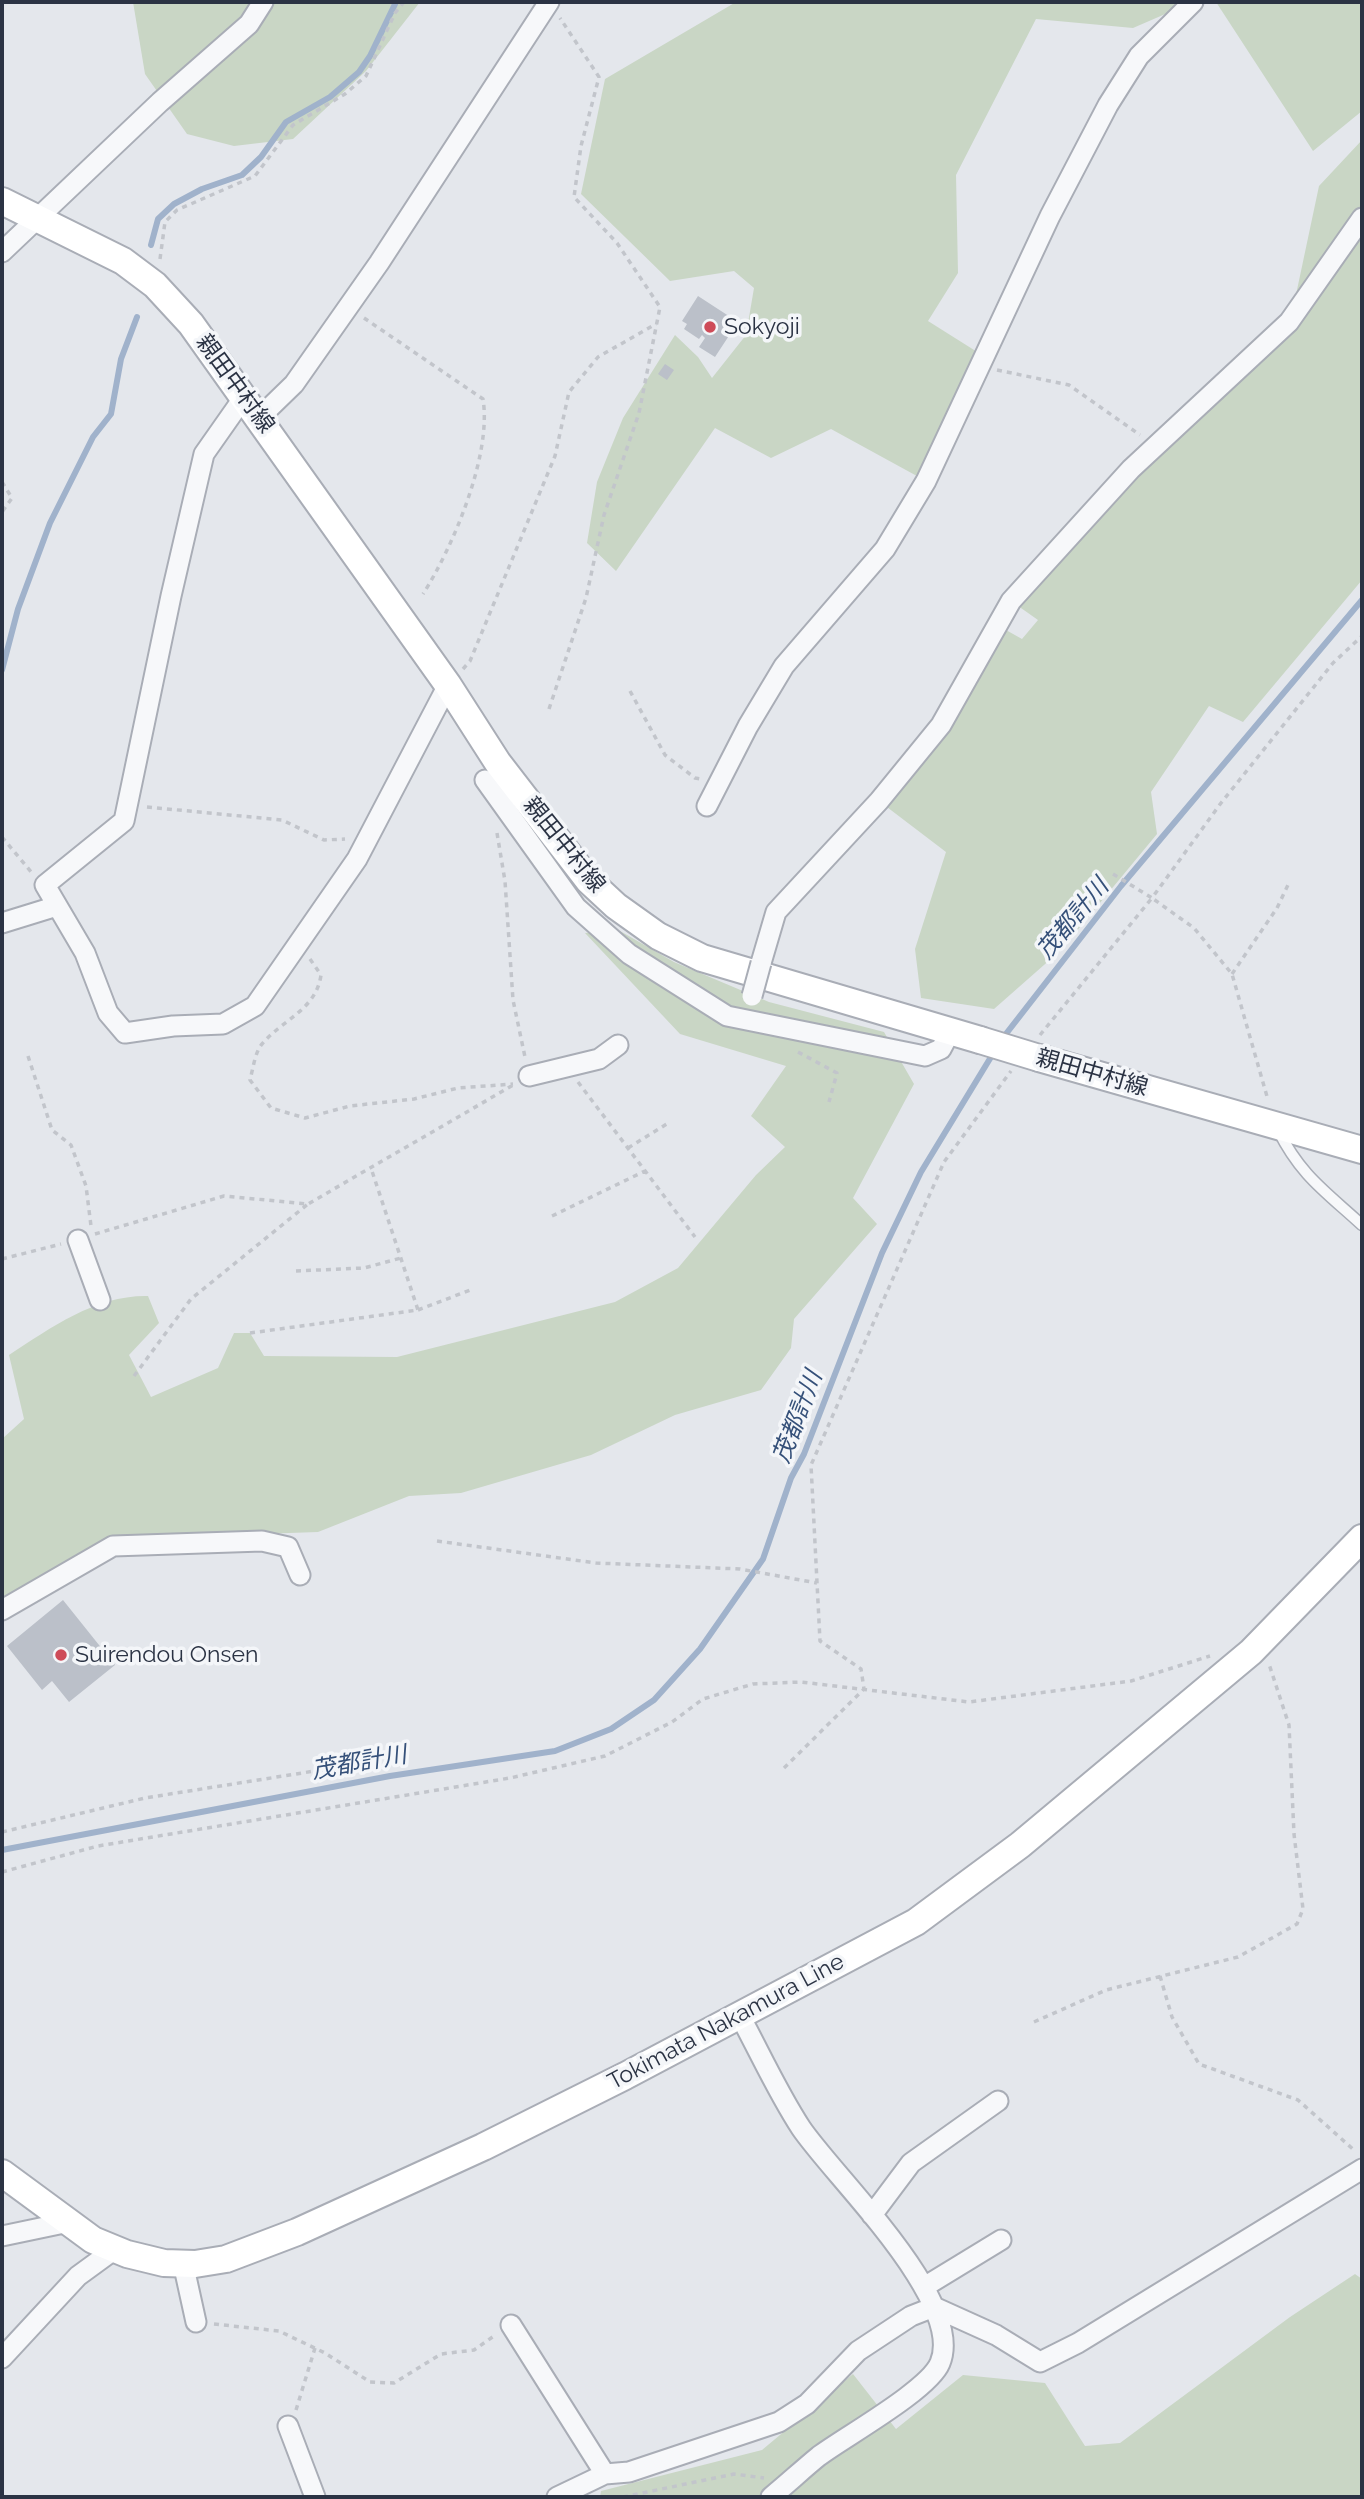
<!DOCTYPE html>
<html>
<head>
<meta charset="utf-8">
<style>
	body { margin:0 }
	#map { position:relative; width:1364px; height:2499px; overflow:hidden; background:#e4e7ec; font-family:Raleway,sans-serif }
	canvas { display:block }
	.frame { position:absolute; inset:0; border:4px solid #2b3344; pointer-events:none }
</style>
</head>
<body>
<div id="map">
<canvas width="1364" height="2499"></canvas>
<div class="frame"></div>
</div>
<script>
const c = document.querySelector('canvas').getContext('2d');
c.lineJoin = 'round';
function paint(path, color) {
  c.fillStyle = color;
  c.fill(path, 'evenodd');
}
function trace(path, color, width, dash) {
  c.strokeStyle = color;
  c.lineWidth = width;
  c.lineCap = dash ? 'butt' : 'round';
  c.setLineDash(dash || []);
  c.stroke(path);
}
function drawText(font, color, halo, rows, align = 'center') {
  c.font = font + ' Raleway,"Noto Sans JP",sans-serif';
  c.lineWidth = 7;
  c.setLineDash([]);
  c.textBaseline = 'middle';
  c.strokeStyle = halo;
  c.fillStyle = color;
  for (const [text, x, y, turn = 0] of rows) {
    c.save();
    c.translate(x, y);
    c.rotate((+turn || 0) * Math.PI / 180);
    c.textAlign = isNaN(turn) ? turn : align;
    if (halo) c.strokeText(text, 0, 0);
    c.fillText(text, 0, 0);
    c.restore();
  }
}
paint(new Path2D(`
	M133 2H420L366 71 293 139 234 146 187 134 145 74Z
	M736 2H1193L1133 28 1036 19 956 175 958 273 928 321 982 355 926 481 831 429 771 458 715 428 616 571 587 543 597 482 623 418 675 335 698 357 712 378 746 335 754 288 734 271 670 281 581 194 605 79Z
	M1216 2H1362V111L1313 151Z
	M1362 140V580L1243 722 1209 706 1151 792 1157 834 1061 950 994 1009 921 998 915 949 946 852 879 801 997 625 1022 639 1038 620 1011 601 1290 323 1319 186Z
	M620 931 674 962 769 1002 884 1032 914 1084 853 1198 877 1224 794 1319 791 1348 761 1390 675 1415 591 1455 461 1493 409 1496 318 1532 112 1539 2 1599V1439L24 1419 9 1355C52 1327 96 1295 148 1296L159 1323 129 1355 151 1397 218 1368 234 1333H250L264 1356 397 1357 615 1302 678 1268 756 1175 785 1147 751 1116 786 1066 680 1034 585 933Z
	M1355 2274 1362 2279V2497H600L601 2491 762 2450 853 2374 896 2429 963 2375 1045 2383 1085 2446 1120 2443 1290 2317Z`), '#c9d6c5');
trace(new Path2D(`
	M151 245 158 219 174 204 202 189 242 175 261 157 286 122 330 97 359 72 370 56 396 2
	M2 670 18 609 50 523 93 437 111 414 121 359 137 317
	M1002 1039 1121 886 1362 600
	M2 1850 390 1776 555 1751 611 1729 654 1700 700 1649 763 1559 791 1478 804 1454 882 1253 921 1172 994 1052`), '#a0b2cb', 6);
paint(new Path2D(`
	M698 296 738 322 715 357 699 347 705 338 702 335 699 339 684 329 687 324 682 321Z
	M665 364 674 370 667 380 658 374Z
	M63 1600 115 1665 69 1702 52 1681 42 1690 7 1646Z`), '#bbc0c9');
const service = new Path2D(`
	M1278 1130C1301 1176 1325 1191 1362 1225`);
const minor = new Path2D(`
	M2 252 160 102 249 24 263 2
	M244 397 204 454 171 596 124 821 45 885 85 953 108 1013 125 1033 173 1026 223 1024 255 1006 357 859 448 685
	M260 417 294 384 379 263 549 2
	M485 780 576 907 629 954 727 1016 925 1056 941 1049 950 1032
	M707 806 748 726 784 666 885 549 926 481 1050 216 1108 105 1139 56 1193 2
	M2 923 57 906
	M761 963 776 912 879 801 941 725 1011 601 1131 469 1289 322 1362 218
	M529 1076 599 1059 618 1045
	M78 1240 100 1300
	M2 1610 113 1546 262 1541 288 1547 300 1575
	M740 2016C760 2053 778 2093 801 2128 834 2177 966 2301 940 2363 929 2390 846 2436 819 2456 803 2469 787 2484 771 2497
	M872 2215 911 2163 998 2101
	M2 2236 69 2222
	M183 2263 196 2322
	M924 2287 1001 2240
	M511 2325 605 2474
	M2 2358 78 2276 115 2249
	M288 2426 315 2497
	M557 2497 605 2474 629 2472 779 2422 807 2404 858 2351 911 2316 934 2307 996 2335 1040 2362 1078 2343 1362 2169`);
const secondary = new Path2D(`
	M2 201 123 261 155 285 191 324 448 685 498 763 589 881 616 906 658 936 702 958 980 1040
	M1039 1058 1362 1150
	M2 2173 93 2240 127 2254 164 2263 195 2264 226 2259 297 2232 483 2147 625 2076 916 1922 1020 1845 1251 1652 1362 1538`);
trace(service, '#a9adb6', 13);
trace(minor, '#a9adb6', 23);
trace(secondary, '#a9adb6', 30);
trace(new Path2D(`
	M160 259 165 222 177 210 255 176 293 125 345 94 366 76 395 13 404 2
	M364 318 483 399C492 455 453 547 423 594
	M997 370 1069 385 1140 435
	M2 461V470
	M2 482 12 498 2 512
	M2 542V547
	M463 669 470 661 555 456 569 392 598 357 656 324
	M630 691 665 755 695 778 701 779
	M549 709 586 598 604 515 639 413 660 307 617 243 574 197 581 146 599 77 560 18
	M147 807 282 820 324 840 345 839
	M497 833 505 881 513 1000 525 1057
	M2 837 32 873
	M1113 874 1152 898 1221 803 1333 663 1362 636
	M310 959 321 975C316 1010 283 1019 262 1044 255 1052 253 1069 250 1080L271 1108 305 1118 350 1106 414 1099 458 1088 513 1084
	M1232 974 1277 908 1288 885
	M1040 1035 1152 898 1194 928 1232 974 1268 1100
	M798 1052 837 1073 829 1102
	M28 1056 52 1130 71 1145 86 1186 91 1226
	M578 1082 695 1237
	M628 1148 670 1122
	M552 1216 645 1171
	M95 1234 224 1196 308 1204 515 1084
	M2 1259 61 1244
	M296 1271 364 1268 401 1258
	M418 1310 473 1289
	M250 1333 418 1310 371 1168
	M134 1376 191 1299 308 1204
	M437 1541 596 1563 740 1569 817 1583
	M784 1768 864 1689 861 1669 820 1641 811 1465 944 1162 1011 1071
	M2 1832 145 1798 365 1763
	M2 1872 98 1846 510 1778 605 1756 672 1722 703 1699 753 1684 801 1682 969 1702 1131 1681 1210 1656
	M1160 1976 1172 2017 1199 2064 1298 2100 1355 2151
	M1034 2022 1106 1990 1238 1957 1297 1924 1303 1909 1294 1834 1289 1725 1269 1664
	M214 2324 279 2331 325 2353 370 2382 394 2383 441 2354 474 2350 494 2336
	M296 2410 315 2348
	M623 2497 734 2474 764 2478`), '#c2c5cb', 3.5, [5, 5]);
trace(service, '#f7f8fa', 10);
trace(minor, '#f7f8fa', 19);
trace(secondary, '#fff', 26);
const minorBridge = new Path2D(`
	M752 996 761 963`);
const secondaryBridge = new Path2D(`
	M980 1040 1039 1058`);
trace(minorBridge, '#a9adb6', 23, []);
trace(secondaryBridge, '#a9adb6', 30, []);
trace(minorBridge, '#f7f8fa', 19);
trace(secondaryBridge, '#fff', 26);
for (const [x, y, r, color] of [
	[710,327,7,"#ce4b58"],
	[61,1655,7,"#ce4b58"]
]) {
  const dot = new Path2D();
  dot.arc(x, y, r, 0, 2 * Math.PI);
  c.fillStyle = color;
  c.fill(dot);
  trace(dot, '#f4f6f9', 2.5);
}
drawText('23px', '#2b3344', '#f4f6f9', [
	["Sokyoji",724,327],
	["Suirendou Onsen",75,1655]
], 'left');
drawText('23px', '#2b3344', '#f4f6f9', [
	["親田中村線",235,384,54],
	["親田中村線",564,845,51],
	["親田中村線",1092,1073,16],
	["Tokimata Nakamura Line",726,2022,-28]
]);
drawText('italic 24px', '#355079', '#f4f6f9', [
	["茂都計川",1073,919,-50],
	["茂都計川",798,1417,-69],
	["茂都計川",359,1763,-10]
]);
</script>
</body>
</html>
